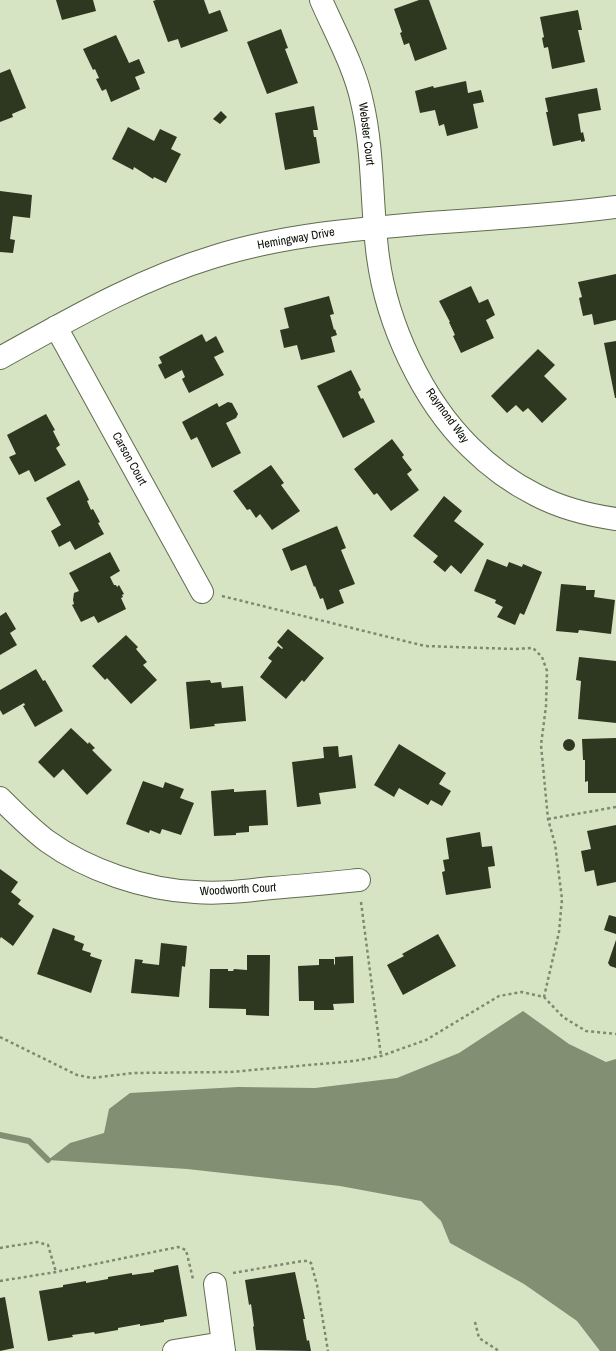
<!DOCTYPE html>
<html>
<head>
<meta charset="utf-8">
<style>
	body { margin:0 }
	canvas { display:block; background:#d6e4c4 }
</style>
</head>
<body>
<canvas width="616" height="1351"></canvas>
<script>
const c = document.querySelector('canvas').getContext('2d');
c.lineJoin = 'round';
function paint(path, color) {
  c.fillStyle = color;
  c.fill(path, 'evenodd');
}
function trace(path, color, width, dash) {
  c.strokeStyle = color;
  c.lineWidth = width;
  c.lineCap = dash ? 'butt' : 'round';
  c.setLineDash(dash || []);
  c.stroke(path);
}
function drawText(font, color, halo, rows, align = 'center') {
  c.font = font + ' "Archivo Narrow",sans-serif';
  c.lineWidth = 4;
  c.setLineDash([]);
  c.textBaseline = 'middle';
  c.strokeStyle = halo;
  c.fillStyle = color;
  for (const [text, x, y, turn = 0] of rows) {
    c.save();
    c.translate(x, y);
    c.rotate((+turn || 0) * Math.PI / 180);
    c.textAlign = isNaN(turn) ? turn : align;
    if (halo) c.strokeText(text, 0, 0);
    c.fillText(text, 0, 0);
    c.restore();
  }
}
paint(new Path2D(`
	M523 1011 569 1044 606 1062 616 1059V1351H600L577 1321 524 1284 450 1243 441 1221 421 1201 340 1186 187 1169 48 1160 70 1143 104 1133 109 1109 130 1093 238 1087 315 1088 397 1078 459 1053Z`), '#838f73');
trace(new Path2D(`
	M0 1135 29 1141 48 1160`), '#838f73', 6);
paint(new Path2D(`
	M56 0H93L96 11 62 20Z
	M156 0H204L209 14 220 10 228 31 181 48 178 39 168 42 153 1Z
	M419 0H429L447 49 415 61 409 43 404 45 400 33 402 32 394 9Z
	M578 10 582 30H578L585 62 552 69 548 47 544 48 542 38 544 37 540 17Z
	M281 29 288 48 285 49 298 83 267 94 247 42Z
	M116 35 129 63 139 59 145 73 135 77 140 89 111 102 106 89 102 91 96 79 99 78 95 69 93 70 83 49Z
	M10 69 26 108 12 114 13 117 0 122V73Z
	M466 81 468 93 481 90 484 102 473 104 478 128 447 136 444 124 439 126 435 110 420 113 415 91 433 86 434 88Z
	M597 88 601 110 578 114 581 133 583 132 585 141 581 142V140L553 146 546 112H548L545 98Z
	M314 106 318 130H313L314 137H316L320 163 285 170 275 113Z
	M221 111 227 117 220 124 213 119Z
	M128 127 154 141 160 129 177 137 171 149 181 154 166 183 154 177 153 179 134 167 133 170 112 159Z
	M0 191 32 195 30 218 13 216 10 239 15 240 13 253 0 252Z
	M616 274V320L594 325 592 314 583 316 579 298 582 297 578 282Z
	M471 286 479 303 488 299 495 315 486 320 494 338 461 353 453 336 455 335 449 322H450L439 301Z
	M329 296 334 314 330 315 334 330 335 329 337 335 331 337 335 352 301 360 297 345 284 348 280 330 289 328 284 308Z
	M202 334 206 342 216 336 224 352 214 357 224 375 189 393 182 379 185 377 182 370 165 379 158 365 162 363 159 357Z
	M616 341V398H615L604 343Z
	M538 349 555 365 544 376 567 399 542 423 528 408 523 412 516 405 507 413 491 396Z
	M351 370 361 390 358 392 361 399 363 398 375 422 343 438 317 386Z
	M228 402 232 403 238 414 236 418 226 423 241 453 212 468 197 437 191 440 182 422 217 403 219 407Z
	M46 414 55 430 53 431 60 445 56 448 66 465 35 482 29 470 19 475 9 457 16 454 7 435Z
	M392 439 404 455 402 457 412 470 407 474 419 490 391 511 377 493 374 495 354 469Z
	M271 465 284 483 281 485 300 511 272 530 260 514 256 518 250 509 247 510 233 491Z
	M79 480 89 500 87 501 91 510 93 509 100 522 98 523 104 534 75 550 70 541 59 547 51 531 61 525 46 498Z
	M444 496 462 511 454 521 484 544 461 574 451 565 445 572 433 562 438 556 413 536Z
	M337 526 346 548 341 550 355 584 339 590 344 603 327 610 323 598 320 599 315 586 314 587 306 565 291 571 282 549Z
	M110 552 120 571 110 577 114 585H116L117 587 119 585 124 594 122 595 123 597 121 598 126 609 98 623 94 616 81 622 72 605 74 604 73 600 74 593 79 591 69 573Z
	M487 559 507 567 509 562 522 567 523 564 542 572 524 615 520 613 515 625 497 617 503 607 495 603 496 600 474 591Z
	M561 584 586 586V590H595L594 597 615 600 611 634 579 630 578 633 556 631Z
	M6 612 16 629 10 633 17 645 0 655V616Z
	M288 629 324 658 304 682 302 680 286 699 260 677 272 661 268 658 278 646 282 649 283 648 277 642Z
	M126 635 138 647 136 649 147 662 143 665 157 680 131 704 107 678 105 680 92 666Z
	M579 657 616 661V723L578 719 581 681 576 680Z
	M36 669 43 681 45 680 63 711 35 727 23 706 25 705 24 703 3 715 0 710V690Z
	M210 680 211 683 221 682 222 688 243 686 246 721 214 724 215 726 190 729 186 682Z
	M71 728 88 744 89 742 95 748 92 750 112 770 87 795 63 769 54 778 38 762Z
	M616 738V793H588V781L585 782V760H583L582 739Z
	M563 745a6 6 0 1 1 12 0a6 6 0 1 1-12 0Z
	M399 744 446 773 439 784 451 791 442 806 431 800 428 805 399 788 394 797 374 785Z
	M338 746 339 757 352 755 356 788 319 793 321 804 297 807 292 762 324 758 323 747Z
	M143 781 163 788 165 782 184 789 180 798 194 803 181 835 162 829 160 834 150 830 149 833 126 824Z
	M234 789V792L266 790 268 825 249 826V832L236 833V835L214 836 211 791Z
	M616 825V882L597 886 594 870 585 872 581 851 591 849 587 831Z
	M480 832 482 847 492 846 495 866 488 867 491 888 446 895 442 872 445 871 443 860 449 859 446 838Z
	M0 869 18 882 11 892 21 900 18 904 34 916 13 946 1 937 0 939Z
	M609 915 616 917V934L604 930Z
	M53 928 75 936 74 940 84 944 82 950 91 953 90 956 102 960 91 993 37 974Z
	M438 934 456 966 403 995 387 965 404 956 402 954Z
	M616 940V968L610 966 608 963Z
	M161 943 187 946 185 967 182 966 179 997 131 993 135 959 143 960 142 963 159 965Z
	M247 955H270L269 1016 246 1015V1009L209 1008 210 969H228V971H233L234 969 247 970Z
	M353 956 354 1003 333 1004 334 1010H314V1001H299L298 966 319 965V959H334V965L335 964V957Z
	M178 1265 187 1316 164 1320V1322L140 1326V1324L118 1328V1330L95 1334 94 1332 72 1335 73 1337 48 1341 39 1291 63 1287V1285L86 1281V1283L108 1279V1277L132 1273V1275L154 1272V1270Z
	M295 1272 305 1319H303L307 1341 309 1340 311 1351 256 1350 253 1327 254 1326 251 1304 249 1305 245 1280Z
	M5 1297 14 1348 0 1351V1298Z`), '#2e3820');
const minor = new Path2D(`
	M321 0C335 32 355 68 362 102 374 153 371 206 378 257 387 324 422 400 470 447 489 466 512 483 536 495 561 508 588 515 616 519
	M56 327 202 592
	M0 798C15 813 30 828 47 841 87 870 146 890 195 892 220 894 246 891 271 888 300 886 329 883 359 880
	M215 1284 224 1351
	M174 1351 223 1343`);
const tertiary = new Path2D(`
	M0 358C69 320 137 280 213 257 283 235 356 229 429 223 492 219 554 215 616 207`);
trace(minor, '#606c4f', 24);
trace(tertiary, '#606c4f', 24);
trace(new Path2D(`
	M222 596 425 646 514 649 533 648 542 657 547 671 546 706 541 745 548 819 555 844 562 899 559 932 544 997
	M548 819 616 807
	M361 902 381 1056
	M0 1037 77 1075 92 1078 133 1073 230 1072 298 1066 354 1061 381 1056 426 1040 499 996 522 992 544 997 563 1017 586 1031 616 1034
	M0 1248 37 1242 48 1245 56 1272
	M233 1273 302 1261H308L311 1263 317 1285 328 1351
	M0 1281 56 1272 178 1247 186 1250 193 1279
	M475 1322 479 1338 499 1351`), '#7e8972', 2.5, [3, 3]);
trace(minor, '#fff', 22);
trace(tertiary, '#fff', 22);
drawText('12px', '#0a0f05', '#fff', [
	["Webster Court",366,134,83],
	["Hemingway Drive",296,239,-10],
	["Raymond Way",447,416,54],
	["Carson Court",129,459,61],
	["Woodworth Court",238,890,-3]
]);
</script>
</body>
</html>
